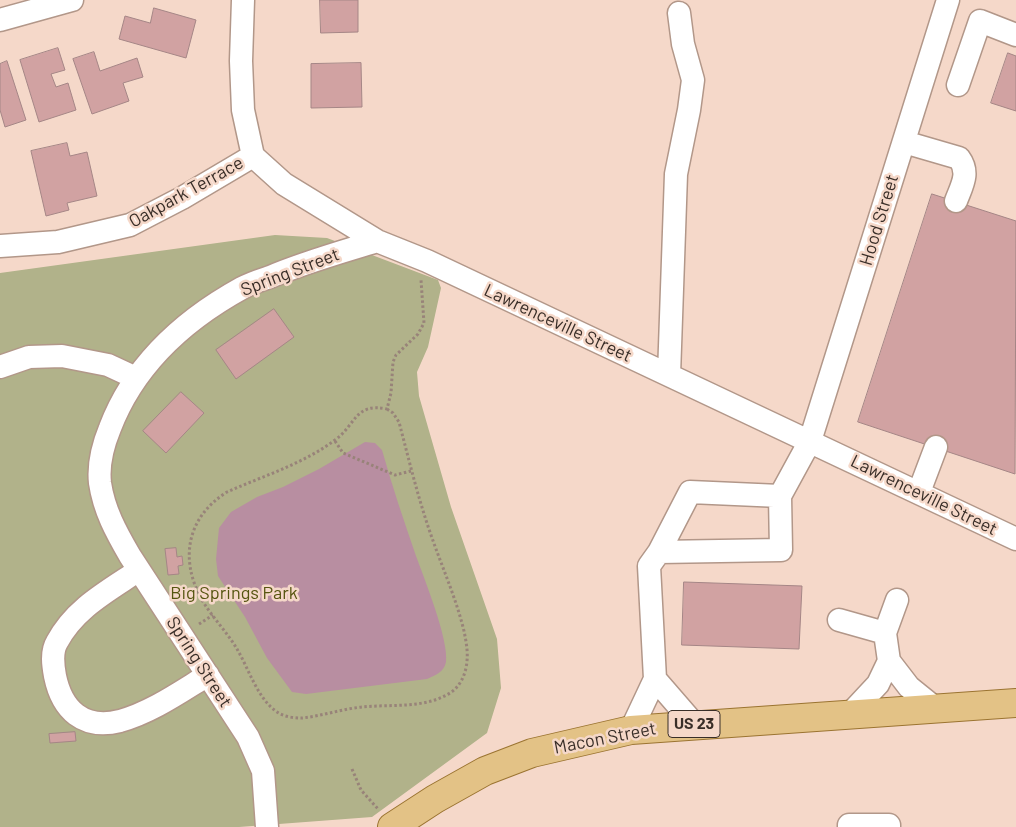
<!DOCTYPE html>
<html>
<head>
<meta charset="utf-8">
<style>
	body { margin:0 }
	canvas { display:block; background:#f5d8c9 }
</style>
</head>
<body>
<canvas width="1016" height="827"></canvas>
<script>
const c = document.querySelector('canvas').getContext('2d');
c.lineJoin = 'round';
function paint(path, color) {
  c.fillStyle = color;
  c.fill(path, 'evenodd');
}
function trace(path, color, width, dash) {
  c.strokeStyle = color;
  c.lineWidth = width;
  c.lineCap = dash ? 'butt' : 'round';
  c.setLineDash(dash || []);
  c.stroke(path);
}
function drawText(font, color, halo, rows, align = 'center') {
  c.font = font + ' Barlow,sans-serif';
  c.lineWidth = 5;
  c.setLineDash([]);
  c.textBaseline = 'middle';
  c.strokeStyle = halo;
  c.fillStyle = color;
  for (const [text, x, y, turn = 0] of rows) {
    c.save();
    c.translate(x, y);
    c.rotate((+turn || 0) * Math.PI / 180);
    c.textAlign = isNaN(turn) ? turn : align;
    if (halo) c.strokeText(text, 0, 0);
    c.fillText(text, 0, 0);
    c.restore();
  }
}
paint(new Path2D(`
	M275 235 327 238 438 280 441 288 428 347 417 372 419 396 451 507 497 639 501 688 487 733 372 817 239 827H0V273Z`), '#b1b28a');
paint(new Path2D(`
	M365 442 375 443 382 450C392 486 404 521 416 556 424 578 449 640 446 662 444 672 436 675 427 679L306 694 292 692 267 658 245 617 218 576 216 559 219 528 231 512 257 497 283 487 319 469Z`), '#b88ea1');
const building = new Path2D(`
	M320 0H358V32L321 33Z
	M154 8 196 20 186 58 119 39 125 16 150 23Z
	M58 48 65 70 51 74 56 87 68 83 76 110 39 122 20 60Z
	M94 52 100 71 137 58 143 77 123 83 129 101 92 114 73 59Z
	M1008 53 1016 56V111L991 103Z
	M7 61 26 120 5 127 0 110V64Z
	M361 63 362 107 311 108V64Z
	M67 143 70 156 87 152 97 196 67 203 69 210 46 216 31 151Z
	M932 194 1016 221 1015 474 858 422Z
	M274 309 294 337 236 379 216 350Z
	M181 392 204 413 166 453 143 431Z
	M176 548 177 557 182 556 183 565 178 566 179 574 168 575 165 549Z
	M684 582 802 586 799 649 682 645Z
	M75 732 76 741 50 743 49 734Z`);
paint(building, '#d1a2a2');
trace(building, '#a58686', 1);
const minor = new Path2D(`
	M243 0 241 61 243 110 253 156 284 184 377 241 427 261 1016 539
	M0 20 72 0
	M958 85 980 21 1016 35
	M904 142 959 158C970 173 962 185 956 201
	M0 246 58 242 130 225 182 198 253 156
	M0 367 29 357 62 356 108 365 136 378
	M669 375 676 174 689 110 693 80 683 44 679 13
	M919 492 936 447
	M780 496 810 441 948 0
	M139 570C108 591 75 608 57 642 51 652 53 665 55 676 62 710 83 730 120 721 152 712 180 692 208 675
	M839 620 885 633 889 661 909 687 935 708
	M885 633 897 600
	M655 679 649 566 659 552 781 550 780 496 690 492 659 552
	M850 714 878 684 889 661
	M631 730 655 679 694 724
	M267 827 263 771 248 737 130 556C116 532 104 510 100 483 98 465 103 445 110 428 134 365 184 320 242 288 251 283 261 280 270 277 305 262 342 252 377 241
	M849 827V825H889V827`);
const major = new Path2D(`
	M392 827 435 799 485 771 532 753 631 730 1016 703`);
trace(minor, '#b29789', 25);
trace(major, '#9b7431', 30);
trace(new Path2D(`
	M387 409 393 413 399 422C409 460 418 498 431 535 442 567 456 598 464 631 466 641 468 651 467 661 466 673 461 686 450 693 424 709 391 704 362 707 342 709 322 716 302 718 294 718 284 717 277 712 257 698 249 669 237 649 227 632 212 617 202 600 179 559 187 517 227 492 263 476 303 464 335 440 356 425 355 402 387 409L391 393 393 362 396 355 418 334 424 323 421 280
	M335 441 343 453 395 475 411 471
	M199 624 213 615
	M352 769 361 790 378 809`), '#988379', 3, [2.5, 2.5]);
trace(minor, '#fff', 22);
trace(major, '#e3c286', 28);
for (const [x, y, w] of [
	[694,724,52]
]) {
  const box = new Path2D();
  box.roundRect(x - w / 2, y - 13.5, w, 27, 4);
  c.fillStyle = '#f5d8c9';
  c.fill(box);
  trace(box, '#392e28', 1);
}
drawText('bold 16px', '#392e28', null, [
	["US 23",694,724]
]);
drawText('18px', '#392e28', '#f5d8c9', [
	["Oakpark Terrace",186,192,-29],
	["Hood Street",879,220,-73],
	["Spring Street",290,272,-21],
	["Lawrenceville Street",558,323,25],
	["Lawrenceville Street",924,495,26],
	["Spring Street",199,662,57],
	["Macon Street",605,738,-11]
]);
drawText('18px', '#565510', '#f5d8c9', [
	["Big Springs Park",234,593]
]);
</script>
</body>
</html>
